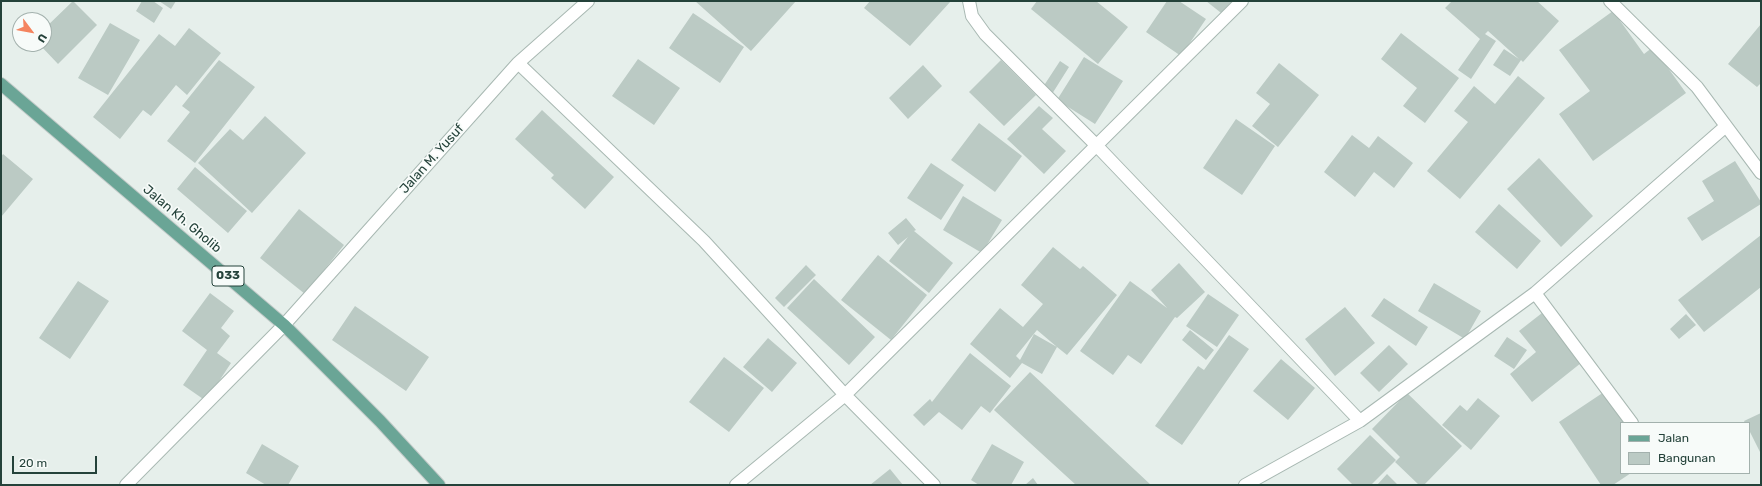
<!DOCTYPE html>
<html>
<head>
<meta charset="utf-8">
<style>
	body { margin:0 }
	#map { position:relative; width:1762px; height:486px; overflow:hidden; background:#e6efeb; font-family:Rubik,sans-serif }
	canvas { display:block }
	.frame { position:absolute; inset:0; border:2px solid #24423a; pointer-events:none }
	.legend { position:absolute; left:1620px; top:422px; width:130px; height:52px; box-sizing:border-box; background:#f7fbf9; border:1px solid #a3b1ad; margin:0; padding:5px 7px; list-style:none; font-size:12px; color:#24423a }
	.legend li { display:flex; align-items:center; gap:8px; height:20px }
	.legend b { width:20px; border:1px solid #a3b1ad }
	.north { position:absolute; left:12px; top:12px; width:40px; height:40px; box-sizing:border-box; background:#f7fbf9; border:1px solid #a3b1ad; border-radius:50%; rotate:122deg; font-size:11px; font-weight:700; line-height:16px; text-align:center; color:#24423a }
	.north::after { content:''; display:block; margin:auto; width:14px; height:18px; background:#f4845f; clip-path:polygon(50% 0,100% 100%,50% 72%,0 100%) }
	.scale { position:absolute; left:12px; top:456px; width:85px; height:18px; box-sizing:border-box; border:2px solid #24423a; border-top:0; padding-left:5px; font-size:12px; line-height:14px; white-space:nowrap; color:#24423a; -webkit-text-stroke:3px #f7fbf9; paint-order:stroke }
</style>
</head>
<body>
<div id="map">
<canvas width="1762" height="486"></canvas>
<div class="frame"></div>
<ul class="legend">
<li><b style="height:5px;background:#6aa596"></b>Jalan</li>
<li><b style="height:11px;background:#bbcac4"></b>Bangunan</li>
</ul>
<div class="north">U</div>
<div class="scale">20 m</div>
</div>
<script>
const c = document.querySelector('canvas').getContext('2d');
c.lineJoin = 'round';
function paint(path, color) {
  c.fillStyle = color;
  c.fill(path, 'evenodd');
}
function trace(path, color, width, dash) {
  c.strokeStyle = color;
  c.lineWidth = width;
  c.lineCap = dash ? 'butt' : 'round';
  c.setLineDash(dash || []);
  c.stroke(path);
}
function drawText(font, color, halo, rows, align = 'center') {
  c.font = font + ' Rubik,sans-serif';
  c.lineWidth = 3.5;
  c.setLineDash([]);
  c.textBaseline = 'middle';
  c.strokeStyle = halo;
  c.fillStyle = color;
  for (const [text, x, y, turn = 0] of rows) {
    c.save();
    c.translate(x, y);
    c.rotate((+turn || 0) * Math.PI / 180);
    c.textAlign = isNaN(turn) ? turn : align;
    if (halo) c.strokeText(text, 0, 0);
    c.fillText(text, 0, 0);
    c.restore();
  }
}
paint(new Path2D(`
	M73 1 97 25 58 64 39 44H44V29Z
	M142 1H153L163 8 154 23 136 11Z
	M159 1H176L171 9Z
	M695 1H796L751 51Z
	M870 1H951L910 46 864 8Z
	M1037 1H1096L1128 27 1098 64 1031 9Z
	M1167 1H1179L1206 19 1181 56 1146 32Z
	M1206 1H1238L1225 16Z
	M1452 1H1537L1559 21 1523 62 1521 60 1510 76 1493 65 1504 49 1519 59 1488 31 1485 34 1496 41 1471 79 1458 70 1480 39 1445 8Z
	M1613 11 1644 54 1653 47 1686 93 1593 161 1559 114 1590 91 1559 50Z
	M693 13 744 47 720 83 669 48Z
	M110 23 140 40 108 95 78 78Z
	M1761 24V83L1757 87 1728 64Z
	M189 28 221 53 187 95 176 85 151 116 143 110 120 139 93 117 159 34 175 46Z
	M1401 33 1459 78 1425 123 1403 106 1417 88 1381 59Z
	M1084 57 1123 81 1095 124 1057 100Z
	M638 59 680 88 654 125 612 96Z
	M219 60 255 87 195 163 167 141 190 112 182 106Z
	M1001 60 1036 95 1004 126 969 92Z
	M1060 61 1069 67 1052 94 1043 87Z
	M1279 63 1319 95 1278 147 1252 126 1270 104 1256 93Z
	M923 65 942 86 908 119 889 98Z
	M1518 76 1545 98 1460 199 1427 171 1468 122 1454 111 1474 86 1495 104Z
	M1039 106 1053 118 1042 129 1066 151 1044 174 1007 139Z
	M542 110 614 177 585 209 551 178 554 175 515 139Z
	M265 116 306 153 252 213 198 163 230 129 243 140Z
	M1236 119 1275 146 1242 195 1203 168Z
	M979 123 1022 156 995 192 951 160Z
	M1352 135 1369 148 1378 136 1413 163 1394 188 1374 172 1355 197 1324 172Z
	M3 154 33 179 1 217V157Z
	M1539 158 1593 216 1561 247 1507 189Z
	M1735 161 1761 202V204L1702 241 1687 218 1714 201 1702 181Z
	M931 163 964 185 941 220 907 198Z
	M195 167 247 211 228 233 177 189Z
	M963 196 1002 220 982 253 943 230Z
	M1499 204 1541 241 1517 269 1475 232Z
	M299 209 344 245 305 294 260 258Z
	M906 218 916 230 914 231 953 263 929 293 889 261 908 237 898 245 888 233Z
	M1761 235V287L1704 332 1678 300Z
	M1053 247 1080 269 1083 266 1117 295 1067 355 1057 347 1042 374 1022 363 1010 378 970 344 1000 308 1023 327 1043 304 1021 285ZM1037 330 1057 347 1034 334 1020 360 1016 356Z
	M878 255 927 295 891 340 841 300Z
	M1179 263 1205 292 1177 318 1175 317 1141 364 1128 355 1113 375 1080 351 1130 281 1167 308 1151 290Z
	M806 265 816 275 784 307 775 298Z
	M814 279 875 337 849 365 787 308Z
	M78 281 109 301 70 359 39 338Z
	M1434 283 1481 311 1465 339 1418 311Z
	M210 293 234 311 221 328 230 336 217 353 231 363 206 401 183 385 207 350 182 331Z
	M1208 294 1239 315 1217 347 1186 326Z
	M1384 298 1428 327 1416 346 1371 316Z
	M355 306 429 357 406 391 332 340Z
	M1345 307 1375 343 1335 376 1305 339Z
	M1542 313 1581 363 1532 402 1510 374 1536 352 1519 331Z
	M1686 314 1696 325 1679 339 1670 329Z
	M1190 330 1214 350 1206 360 1182 340Z
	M1229 335 1249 349 1182 445 1155 426 1198 366 1204 370Z
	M1507 337 1527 350 1514 369 1494 356Z
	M768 338 797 363 772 392 743 367Z
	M1389 345 1408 364 1379 392 1360 373Z
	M970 353 1011 386 990 413 981 406 962 430 939 412 924 426 913 415 930 399 932 402Z
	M724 357 764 388 729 432 689 402Z
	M1281 359 1315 388 1288 420 1253 391Z
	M1030 372 1151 485H1076L994 410Z
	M1604 392 1625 423H1621V473H1631L1613 485H1601L1559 422Z
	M1407 393 1462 446 1424 485H1419L1395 462 1400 457 1372 429Z
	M1478 398 1500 416 1471 450 1442 425 1460 405 1467 411Z
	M1761 413V454L1749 430V423H1745L1744 421Z
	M1370 435 1396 460 1371 485H1353L1337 469Z
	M262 444 299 466 288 485H266L246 473Z
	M992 444 1024 462 1011 485H979L971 480Z
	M890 469 903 485H870Z
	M1387 474 1398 485H1377Z
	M1033 478 1038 485H1025Z`), '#bbcac4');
const minor = new Path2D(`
	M969 1 972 16 985 34 1096 145 1360 421
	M1610 1 1697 87 1761 173
	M518 63 704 241 845 395 934 485
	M1535 293 1632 423
	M126 485 284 325 518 63 588 1
	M736 485 845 395 1242 1
	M1245 485 1360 421 1535 293 1726 126`);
const major = new Path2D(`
	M1 84 284 325 380 421 439 485`);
trace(minor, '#a8b8b2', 14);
trace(major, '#c2cac8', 14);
trace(minor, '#fff', 12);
trace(major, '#6aa596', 12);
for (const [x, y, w] of [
	[228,276,32]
]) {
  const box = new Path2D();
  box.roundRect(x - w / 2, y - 10, w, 20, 3);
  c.fillStyle = '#f7fbf9';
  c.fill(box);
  trace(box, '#24423a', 1);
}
drawText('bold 12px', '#24423a', null, [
	["033",228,276]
]);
drawText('13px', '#24423a', '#f7fbf9', [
	["Jalan M. Yusuf",432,159,-48],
	["Jalan Kh. Gholib",182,219,40]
]);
</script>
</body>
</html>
